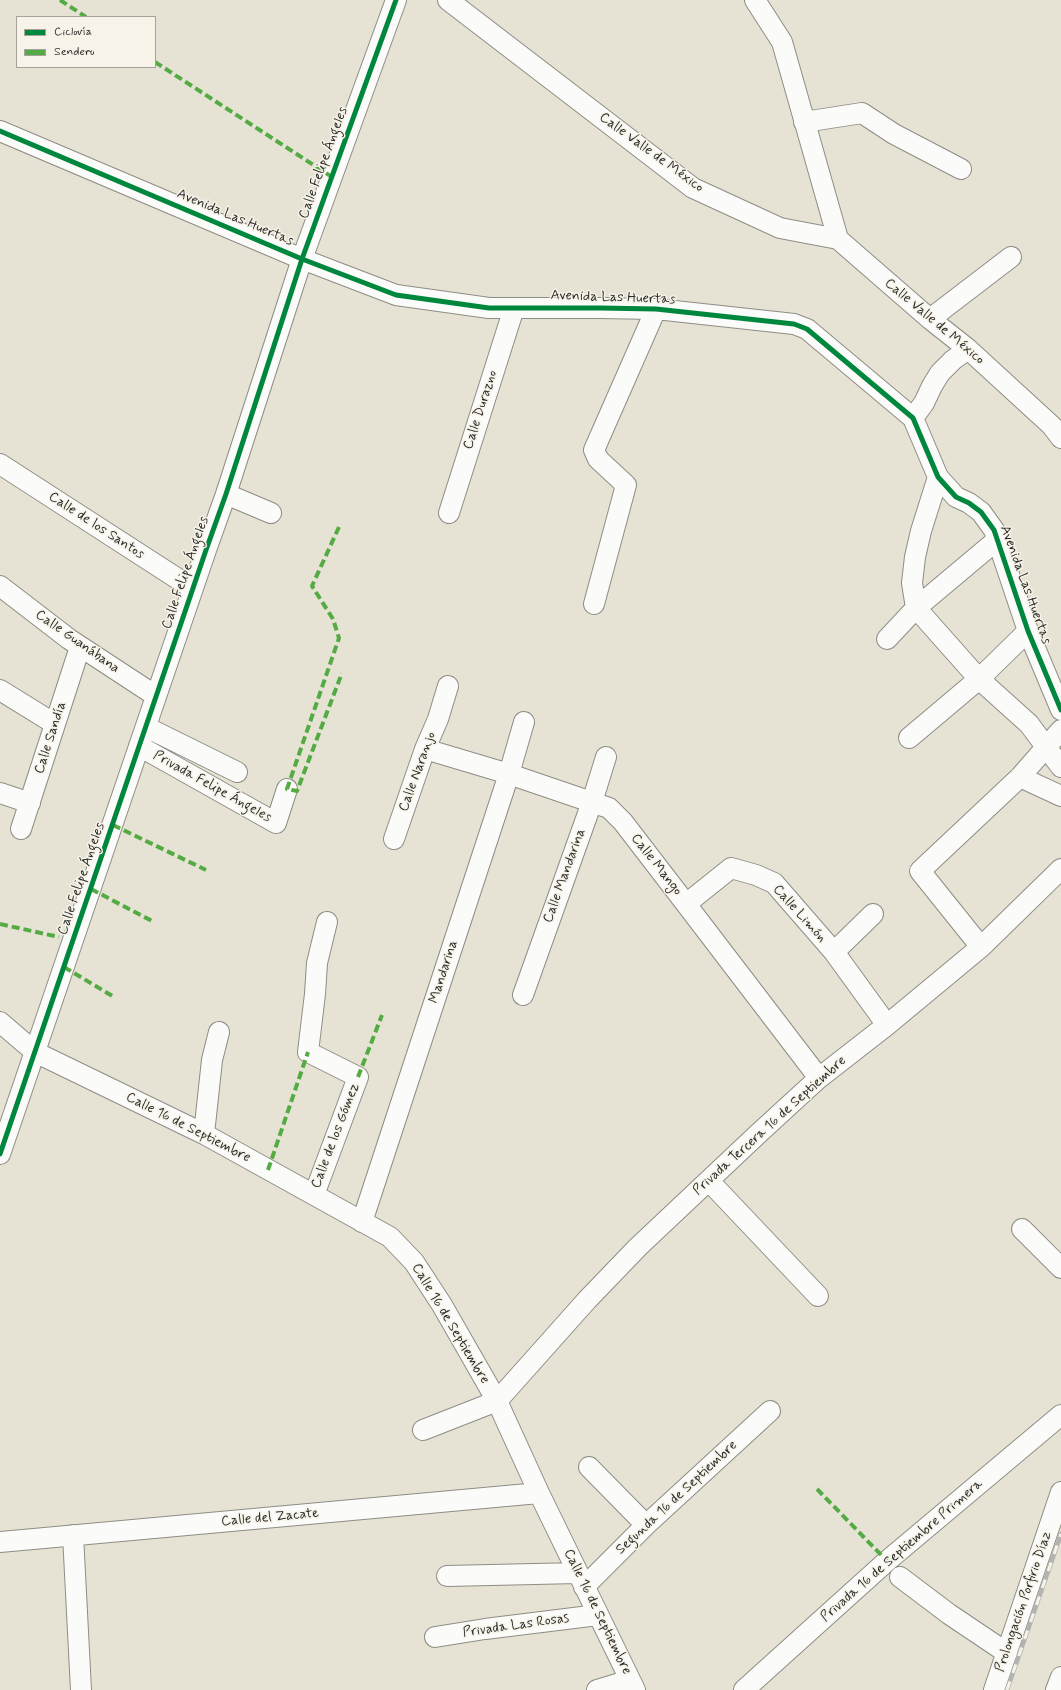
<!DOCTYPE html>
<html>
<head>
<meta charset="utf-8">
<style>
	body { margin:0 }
	#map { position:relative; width:1061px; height:1690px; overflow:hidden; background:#e6e3d4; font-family:Mynerve,sans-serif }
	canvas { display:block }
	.legend { position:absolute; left:16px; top:16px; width:140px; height:52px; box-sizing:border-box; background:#f7f3e8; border:1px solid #a5a39c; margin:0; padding:5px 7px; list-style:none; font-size:12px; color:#2b2b2b }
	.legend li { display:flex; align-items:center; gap:8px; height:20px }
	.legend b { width:20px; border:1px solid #a5a39c }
</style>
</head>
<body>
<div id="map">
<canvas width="1061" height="1690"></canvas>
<ul class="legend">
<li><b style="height:5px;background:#00873e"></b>Ciclovía</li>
<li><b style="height:5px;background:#54ab44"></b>Sendero</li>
</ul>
</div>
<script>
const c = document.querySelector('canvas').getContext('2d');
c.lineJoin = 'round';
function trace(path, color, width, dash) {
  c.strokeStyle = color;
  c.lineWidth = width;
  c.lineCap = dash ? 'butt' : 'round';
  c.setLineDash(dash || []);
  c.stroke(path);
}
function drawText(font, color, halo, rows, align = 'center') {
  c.font = font + ' Mynerve,sans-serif';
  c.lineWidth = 3;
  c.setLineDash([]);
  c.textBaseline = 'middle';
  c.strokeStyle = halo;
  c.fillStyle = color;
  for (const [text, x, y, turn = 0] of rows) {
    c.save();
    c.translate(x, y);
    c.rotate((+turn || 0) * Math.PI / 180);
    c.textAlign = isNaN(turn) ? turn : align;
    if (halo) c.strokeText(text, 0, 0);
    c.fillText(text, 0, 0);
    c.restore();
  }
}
const minor = new Path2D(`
	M448 0 693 188 780 228 838 239 930 319 968 349 1052 426 1061 438
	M755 0 782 42 838 239
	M804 122 862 113 894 134 961 169
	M0 131 302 259 396 295 489 308H600L656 309 794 324 807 329 913 418 938 477 956 497 969 503 981 512 994 530 1028 631 1061 710
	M930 319 1011 257
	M913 418 924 403 932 386 940 373 953 360 968 349
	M0 464 192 588
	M938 477 921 531 915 557 912 583 916 608 979 679 1029 724 1061 767
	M226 494 271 513
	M449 513 514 308
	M0 586 69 639 156 696
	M594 604 626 485 598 459 594 450 656 309
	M887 639 916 608 997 540
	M0 690 55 724
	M146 727 237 772
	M909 738 979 679 1028 631
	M139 746 276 823 287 789
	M425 749 509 774 609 808 623 822 686 904 819 1078
	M1020 777 1061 796
	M0 793 30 803
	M21 829 80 647
	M394 839 425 749 438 719 448 686
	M686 904 731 868 756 875 774 883 834 952 887 1025
	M981 947 920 871 1020 777 1061 730
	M834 952 873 914
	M523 995 592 802 606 757
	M0 1022 35 1052 204 1134 390 1237 414 1262 442 1305 497 1401 539 1493 635 1690
	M204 1134 212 1060 219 1032
	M0 1154 206 550 226 494 302 259 396 0
	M709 1181 818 1296
	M314 1195 358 1077 308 1052 315 994 317 963 327 922
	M362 1222 509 774 524 722
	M1022 1229 1061 1268
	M423 1430 497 1401 587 1300 638 1247 759 1133 819 1078 887 1025 981 947 1061 869
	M589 1467 646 1525
	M73 1535 81 1690
	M0 1542 539 1493
	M447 1576 578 1573
	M900 1577 949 1614 1007 1653
	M584 1587 646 1525 770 1411
	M435 1637 485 1629 598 1615
	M597 1690 630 1680
	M744 1690 887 1561 1061 1415
	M994 1690 1061 1492
	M1056 1690 1061 1677`);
trace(minor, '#8e8d85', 22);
trace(minor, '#fbfbf9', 20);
const rail = new Path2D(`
	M1007 1690 1061 1534`);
trace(rail, '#b3b3b0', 4.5);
trace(rail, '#f7f3e8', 3, [9]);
trace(new Path2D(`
	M60 0 86 17
	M155 62 332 177
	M339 527 312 586 333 619 339 638 287 789 297 791 342 673
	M113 825 206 870
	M91 889 152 921
	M0 924 59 937
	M64 967 114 997
	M358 1077 382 1015
	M268 1170 308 1052
	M817 1489 887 1561`), '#54ab44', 4, [8, 4]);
trace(new Path2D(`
	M0 131 302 259 396 295 489 308H600L656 309 794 324 807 329 913 418 938 477 956 497 969 503 981 512 994 530 1028 631 1061 710
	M0 1154 206 550 226 494 302 259 396 0`), '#00873e', 5);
drawText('14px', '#2b2b2b', '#f7f3e8', [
	["Calle Valle de México",651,153,36],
	["Calle Felipe Ángeles",324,163,-70],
	["Avenida Las Huertas",235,218,23],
	["Avenida Las Huertas",613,298,2],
	["Calle Valle de México",934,322,40],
	["Calle Durazno",481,410,-72],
	["Calle de los Santos",96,526,33],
	["Calle Felipe Ángeles",186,573,-71],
	["Avenida Las Huertas",1025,585,70],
	["Calle Guanábana",77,642,35],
	["Calle Sandía",51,738,-72],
	["Calle Naranjo",418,772,-70],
	["Privada Felipe Ángeles",212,787,29],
	["Calle Mango",656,865,52],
	["Calle Mandarina",565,876,-70],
	["Calle Felipe Ángeles",82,879,-71],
	["Calle Limón",799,914,48],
	["Mandarina",444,972,-72],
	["Privada Tercera 16 de Septiembre",770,1126,-42],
	["Calle 16 de Septiembre",188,1128,27],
	["Calle de los Gómez",336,1136,-69],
	["Calle 16 de Septiembre",450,1324,59],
	["Segunda 16 de Septiembre",677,1498,-43],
	["Calle del Zacate",270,1518,-5],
	["Privada 16 de Septiembre Primera",902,1551,-41],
	["Prolongación Porfirio Díaz",1024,1602,-71],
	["Calle 16 de Septiembre",597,1612,64],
	["Privada Las Rosas",516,1626,-8]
]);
</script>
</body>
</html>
